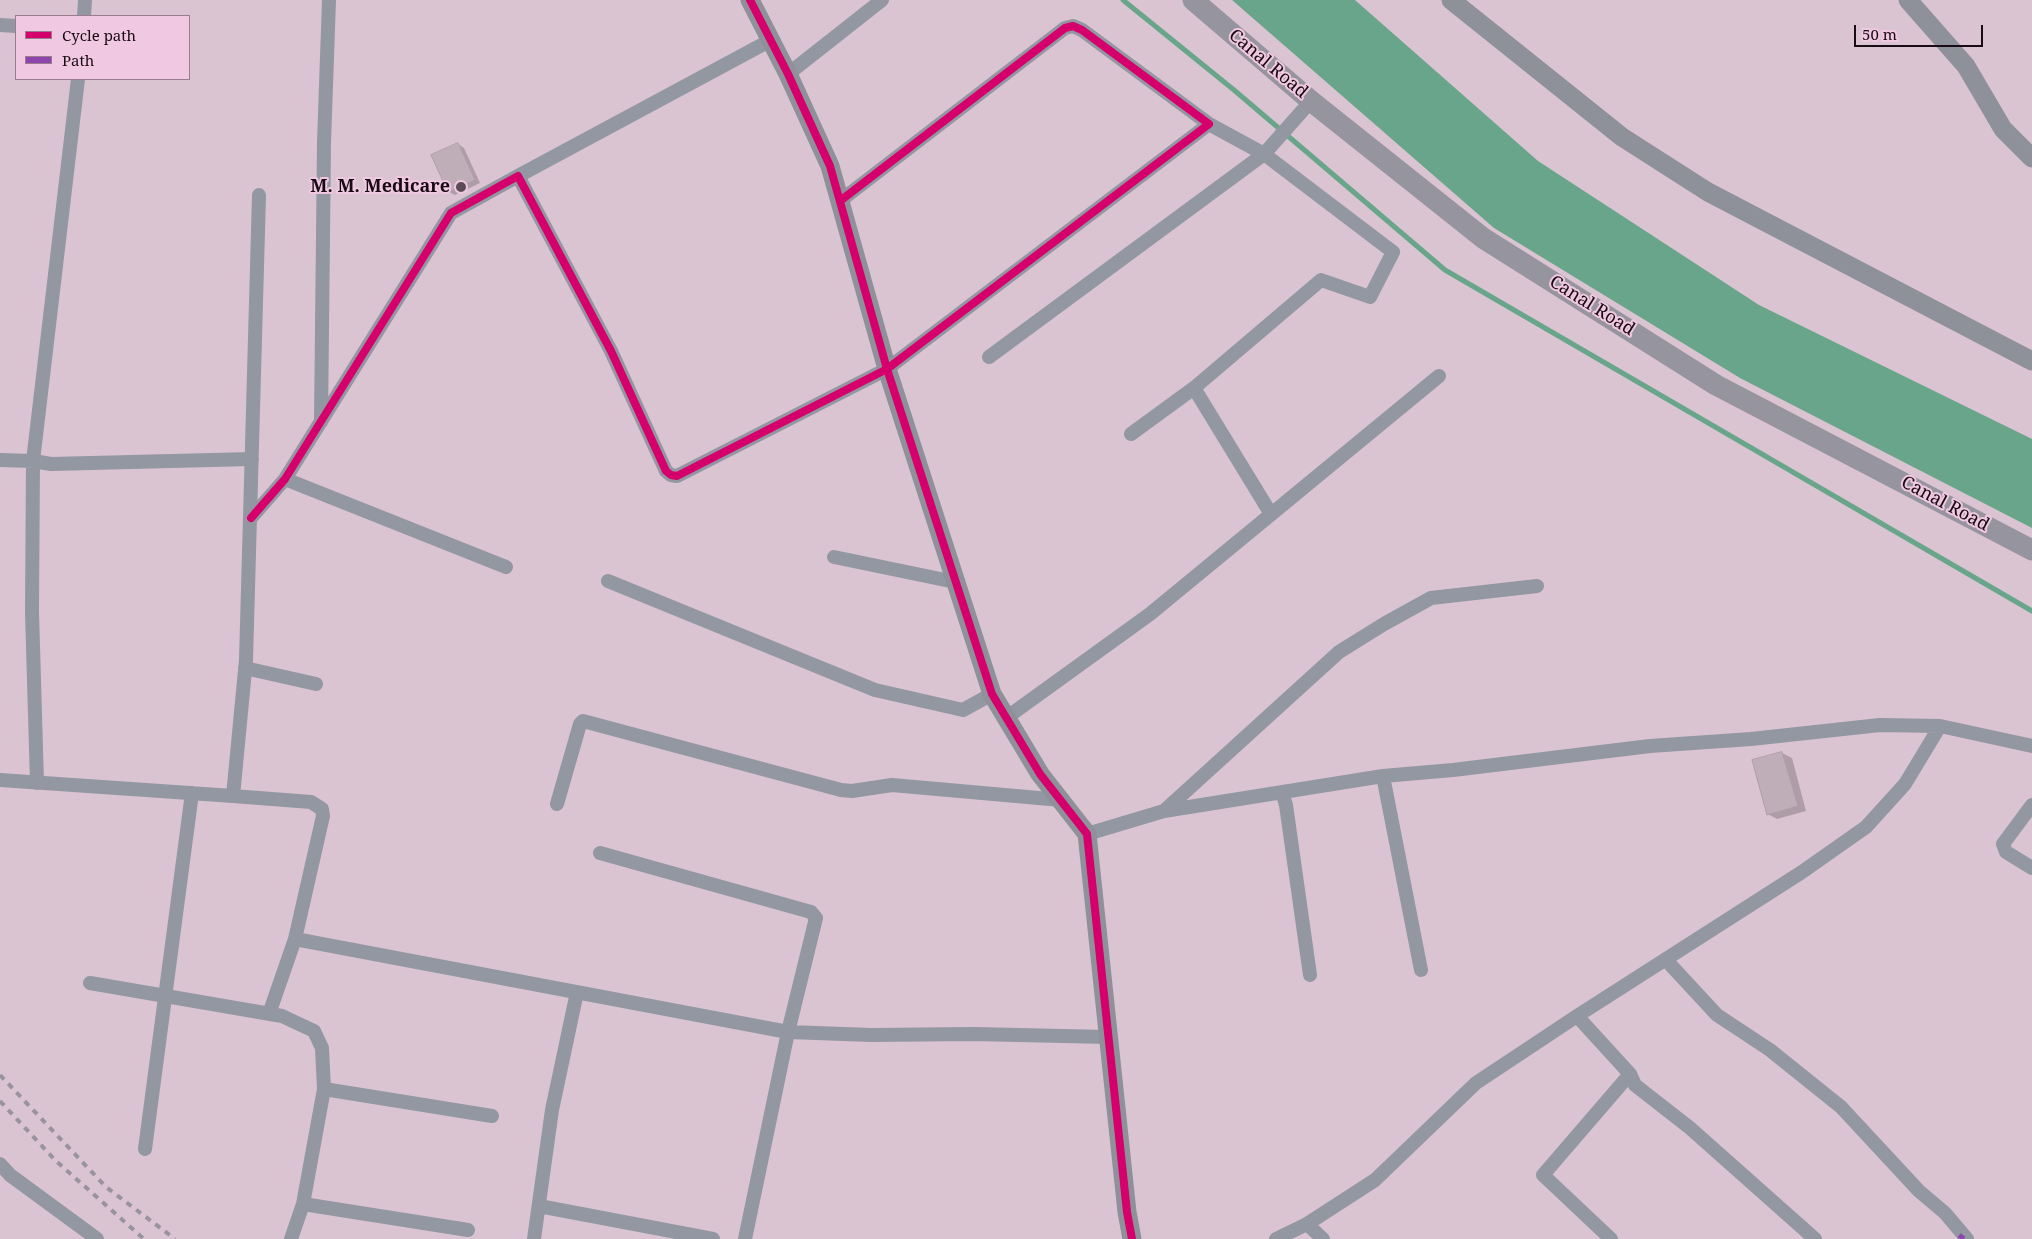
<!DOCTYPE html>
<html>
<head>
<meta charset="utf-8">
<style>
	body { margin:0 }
	#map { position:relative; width:2032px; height:1239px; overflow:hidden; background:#dac4d1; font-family:"Noto Serif",serif }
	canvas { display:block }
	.legend { position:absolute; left:15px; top:15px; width:175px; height:65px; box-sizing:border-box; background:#f0c8e1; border:1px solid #9a7c8f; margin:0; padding:6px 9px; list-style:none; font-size:15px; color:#180b13 }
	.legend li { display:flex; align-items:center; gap:10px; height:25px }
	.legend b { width:25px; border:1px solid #9a7c8f }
	.scale { position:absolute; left:1854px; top:25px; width:129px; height:22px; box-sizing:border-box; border:2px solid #180b13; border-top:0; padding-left:6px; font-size:15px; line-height:18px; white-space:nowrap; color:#180b13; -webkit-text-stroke:4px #f0c8e1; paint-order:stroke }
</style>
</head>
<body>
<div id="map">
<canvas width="2032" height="1239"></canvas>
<ul class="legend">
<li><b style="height:6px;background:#d6006c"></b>Cycle path</li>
<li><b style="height:6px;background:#8e44ad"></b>Path</li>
</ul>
<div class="scale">50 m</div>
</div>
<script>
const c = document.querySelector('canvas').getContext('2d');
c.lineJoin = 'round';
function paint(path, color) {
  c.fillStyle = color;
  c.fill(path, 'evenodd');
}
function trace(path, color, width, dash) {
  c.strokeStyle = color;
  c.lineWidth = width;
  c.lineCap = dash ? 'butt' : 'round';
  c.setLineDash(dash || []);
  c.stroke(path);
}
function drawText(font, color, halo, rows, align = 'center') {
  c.font = font + ' "Noto Serif",serif';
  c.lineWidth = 4;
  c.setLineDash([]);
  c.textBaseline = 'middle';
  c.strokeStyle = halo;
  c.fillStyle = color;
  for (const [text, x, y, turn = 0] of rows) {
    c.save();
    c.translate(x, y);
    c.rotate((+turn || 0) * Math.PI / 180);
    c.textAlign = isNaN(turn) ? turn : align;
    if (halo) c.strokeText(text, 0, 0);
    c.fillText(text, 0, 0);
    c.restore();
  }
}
paint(new Path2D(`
	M1232 0H1355L1538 161 1759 305 2032 439V528L1740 378 1494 228Z`), '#68a58b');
paint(new Path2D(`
	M458 144 464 148 480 183 455 195 449 192Z
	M1782 753 1792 758 1806 811 1777 819 1768 814 1753 761Z`), '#0003');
trace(new Path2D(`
	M1123 0 1234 90 1445 270 2032 611`), '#68a58b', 5);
const building = new Path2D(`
	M458 143 475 180 448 192 431 155Z
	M1782 752 1798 806 1767 815 1752 760Z`);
paint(building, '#bfaeb8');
trace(building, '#ae9ea7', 1);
trace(new Path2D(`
	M84 16 85 0
	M0 25 16 26
	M788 74 882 0
	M78 79 33 461 51 464 252 459
	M518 176 771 40
	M989 357 1264 154 1209 124
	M1194 388 1271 514
	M321 422 324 143 329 0
	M1131 434 1194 388 1321 280 1370 297 1393 252 1264 154 1311 101
	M0 460 33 461 32 612 37 783
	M285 479 506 567
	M251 518 285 479 451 213 518 176 611 351 666 471 671 475 677 476 887 369 1209 124 1082 30 1073 26 1065 28 840 201
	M834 557 955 582
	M608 581 875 690 963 710 992 694
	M245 668 316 684
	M1006 718 1150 614 1439 376
	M1383 776 1421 970
	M0 780 233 796 246 660 259 195
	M1282 792 1286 805 1310 975
	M233 796 311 802 322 809 323 816 295 939 788 1032 871 1035 974 1034 1108 1037
	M557 804 580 724 583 721 841 790 852 791 892 785 1061 800
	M2032 805 2003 844 2006 852 2032 868
	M1164 811 1339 652 1384 624 1431 598 1537 586
	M1087 834 1164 811 1383 776 1453 770 1650 746 1751 739 1880 725 1940 726 2032 746
	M600 853 811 912 816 918 788 1032 745 1239
	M1666 960 1717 1015 1770 1050 1841 1107 1919 1191 1945 1213 1967 1239
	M90 983 282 1016 314 1031 322 1048 324 1089 492 1116
	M269 1014 295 939
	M1577 1016 1630 1074 1635 1085 1690 1128 1815 1239
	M145 1149 192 793
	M0 1164 10 1175 97 1239
	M303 1204 468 1230
	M539 1206 713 1239
	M1307 1224 1323 1239
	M291 1239 303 1204 324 1089
	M534 1239 552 1110 577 992
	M1276 1239 1307 1224 1375 1180 1476 1083 1577 1016 1802 872 1866 827 1905 784 1940 726
	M1611 1239 1543 1175 1630 1074`), '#9297a2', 14);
trace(new Path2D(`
	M750 0 788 74 830 166 887 369 992 694 1040 774 1087 834 1127 1212 1132 1239
	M1451 0 1622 137 1708 192 2032 361
	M1908 0 1966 66 2003 129 2032 158`), '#8e919a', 19);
trace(new Path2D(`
	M1193 0 1311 101 1483 238 1716 385 2032 550`), '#96949e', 21);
trace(new Path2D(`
	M0 1075 106 1187 175 1239
	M0 1101 55 1160 144 1239`), '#98939e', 4, [6, 6]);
trace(new Path2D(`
	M1960 1239 1963 1235`), '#8e44ad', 6, [12, 6]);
trace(new Path2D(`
	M750 0 788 74 830 166 887 369 992 694 1040 774 1087 834 1127 1212 1132 1239
	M251 518 285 479 451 213 518 176 611 351 666 471 671 475 677 476 887 369 1209 124 1082 30 1073 26 1065 28 840 201`), '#d6006c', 8);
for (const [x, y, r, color] of [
	[461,187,6,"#5c4c56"]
]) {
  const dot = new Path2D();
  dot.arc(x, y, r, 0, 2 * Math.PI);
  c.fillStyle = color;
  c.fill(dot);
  trace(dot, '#f0c8e1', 2);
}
drawText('18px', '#180b13', '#f0c8e1', [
	["Canal Road",1268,64,40],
	["Canal Road",1592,306,32],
	["Canal Road",1945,504,28]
]);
drawText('bold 18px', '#180b13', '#f0c8e1', [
	["M. M. Medicare",450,187]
], 'right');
</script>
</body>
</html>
